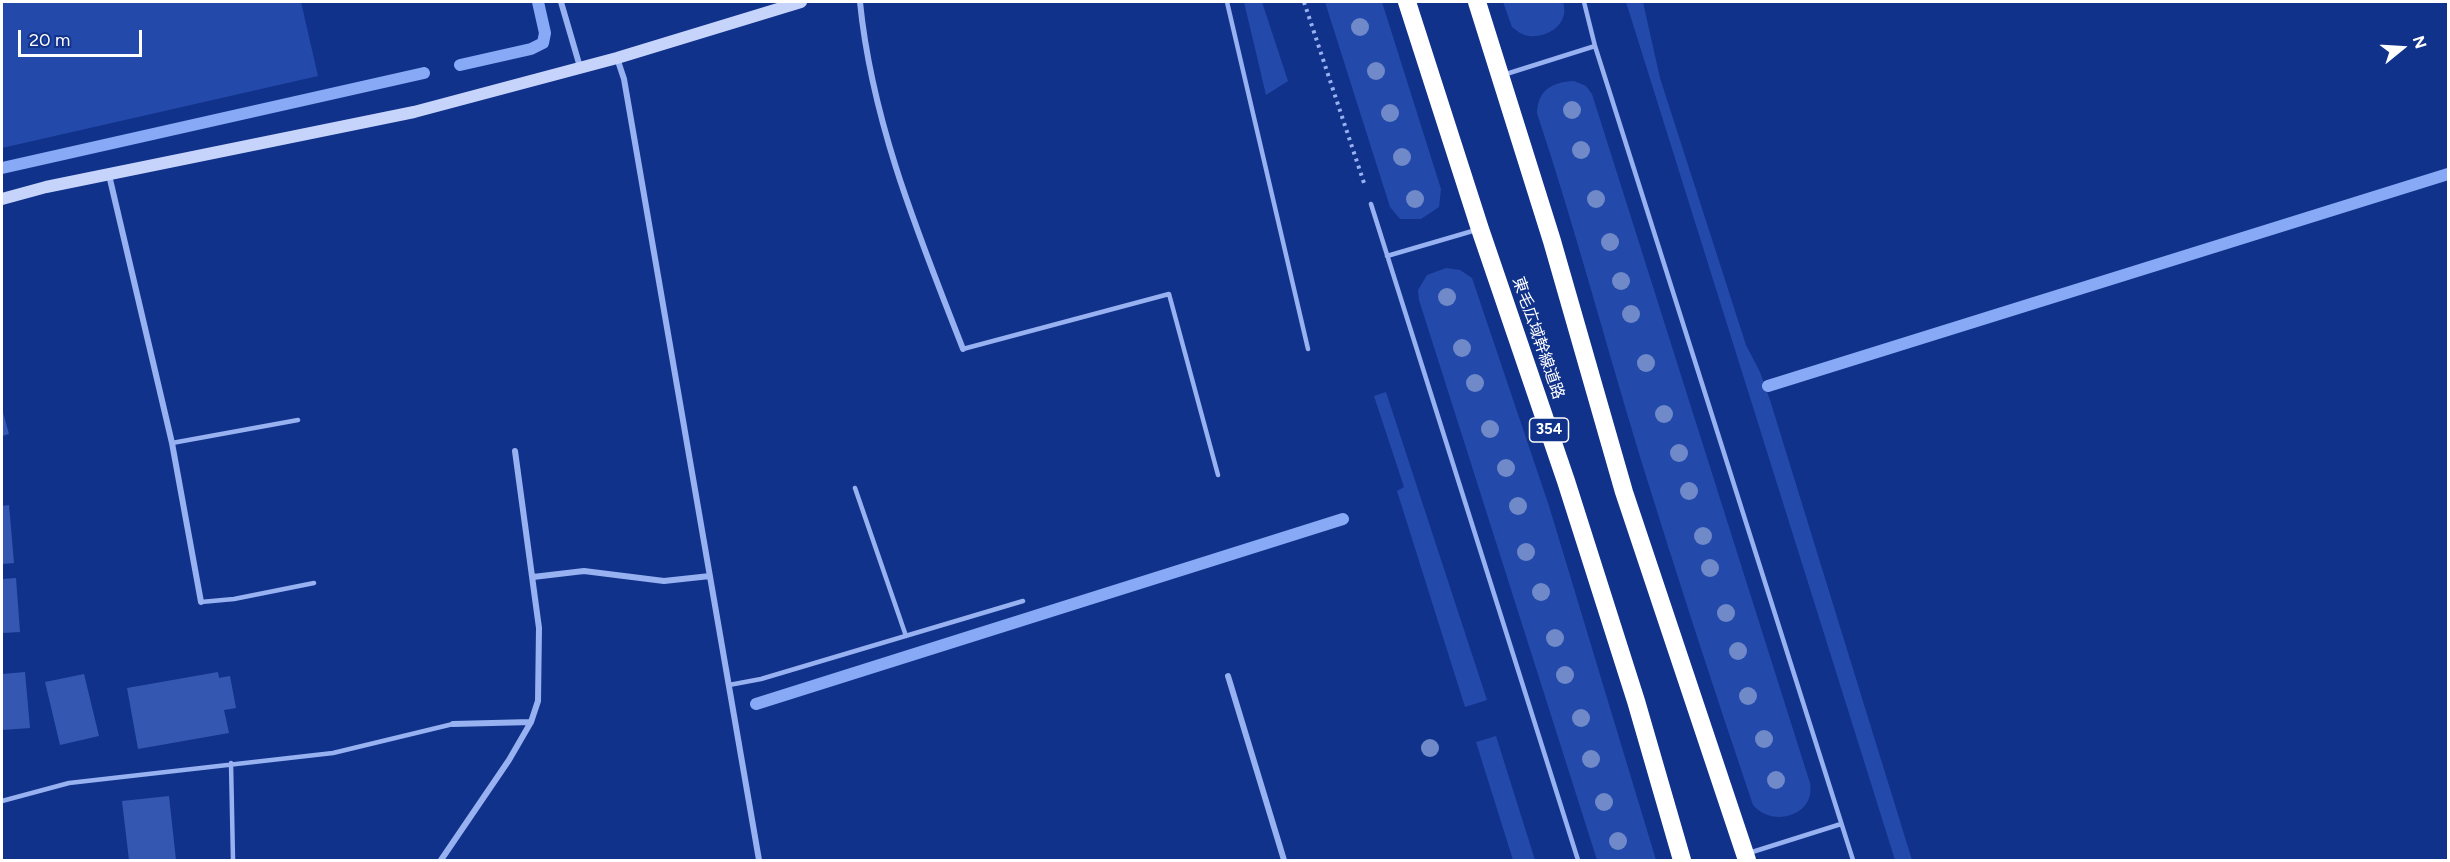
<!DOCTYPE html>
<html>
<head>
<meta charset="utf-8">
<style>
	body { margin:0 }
	#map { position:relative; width:2450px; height:862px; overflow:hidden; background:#11328a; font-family:Figtree,sans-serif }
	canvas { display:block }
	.frame { position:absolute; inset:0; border:3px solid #fff; pointer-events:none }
	.north { position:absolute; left:2372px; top:18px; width:60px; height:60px; -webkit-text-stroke:4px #11328a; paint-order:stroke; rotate:72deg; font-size:16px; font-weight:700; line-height:24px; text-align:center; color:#fff }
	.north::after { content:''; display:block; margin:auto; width:21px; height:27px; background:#fff; clip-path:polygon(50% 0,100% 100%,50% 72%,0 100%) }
	.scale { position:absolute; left:18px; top:30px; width:124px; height:27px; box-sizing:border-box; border:3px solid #fff; border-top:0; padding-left:8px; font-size:18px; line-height:21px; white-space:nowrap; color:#fff; -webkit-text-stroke:4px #11328a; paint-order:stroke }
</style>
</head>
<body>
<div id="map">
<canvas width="2450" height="862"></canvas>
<div class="frame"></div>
<div class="north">N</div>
<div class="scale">20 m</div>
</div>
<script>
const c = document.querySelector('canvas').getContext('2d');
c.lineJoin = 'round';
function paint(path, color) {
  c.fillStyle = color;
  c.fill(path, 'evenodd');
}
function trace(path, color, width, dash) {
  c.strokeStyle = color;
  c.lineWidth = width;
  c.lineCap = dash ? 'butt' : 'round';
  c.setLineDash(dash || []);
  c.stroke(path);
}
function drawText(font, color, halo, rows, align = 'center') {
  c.font = font + ' Figtree,"Noto Sans JP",sans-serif';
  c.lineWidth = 5;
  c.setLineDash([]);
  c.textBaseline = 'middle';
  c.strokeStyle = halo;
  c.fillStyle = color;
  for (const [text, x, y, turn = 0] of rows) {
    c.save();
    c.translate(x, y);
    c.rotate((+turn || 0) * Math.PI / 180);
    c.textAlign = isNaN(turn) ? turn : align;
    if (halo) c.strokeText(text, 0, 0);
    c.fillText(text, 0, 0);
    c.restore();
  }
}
paint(new Path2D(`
	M2 2H301L318 76 2 148Z
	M1244 2H1262L1288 81 1266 95Z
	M1325 2H1382L1441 189 1439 207 1421 219H1400L1390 207Z
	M1503 2H1563C1570 23 1549 38 1529 36 1522 35 1517 31 1512 27Z
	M1626 2H1643L1660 78 1746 345 1760 372 1770 400 1912 860H1895Z
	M1574 81 1586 86 1592 94 1810 783C1816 816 1772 828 1753 805 1714 690 1677 576 1641 460 1606 345 1575 228 1537 113 1538 90 1552 82 1574 81Z
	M1446 268 1460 270 1472 278 1549 506 1656 860H1597L1419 300 1418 290 1427 275Z
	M1386 392 1487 700 1465 707 1397 491 1404 487 1374 396Z
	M1496 736 1535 860H1513L1476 742Z`), '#2349aa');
trace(new Path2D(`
	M460 65 531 49 543 43 545 33 538 2
	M2 168 424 73
	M1768 386 2448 174
	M756 704 1343 519`), '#88a9f5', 12);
paint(new Path2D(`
	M2 409 9 434 2 436Z
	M9 505 14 563 2 564V506Z
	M16 578 20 632 2 633V579Z
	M25 672 30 728 2 730V674Z
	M218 672 219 678 230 676 236 708 224 710 229 733 138 749 127 688Z
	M84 674 99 736 60 745 45 682Z
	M169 796 176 860H129L122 801Z`), '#3458b2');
trace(new Path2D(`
	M1304 2 1364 183`), '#97b1f1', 4, [3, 4.5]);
trace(new Path2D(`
	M1227 2 1308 349
	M1584 2 1595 46 1853 860
	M1503 75 1595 46
	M1371 204 1578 860
	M1387 256 1476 230
	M963 349 1169 294 1218 475
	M172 443 298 420
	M855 488 906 636
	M201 602 234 599 314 583
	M729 685 761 679 1023 601
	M231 763 233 860
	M2 801 69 783 333 753 453 724
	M1749 853 1841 824`), '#97b1f1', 4.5);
trace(new Path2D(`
	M561 2 580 67
	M860 2C872 123 919 236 963 349
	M617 58 624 79 759 860
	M109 175 172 443 201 602
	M533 577 584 571 664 581 710 576
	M1228 676 1284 860
	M453 724 531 722
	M441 860 509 760 531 722 538 701 539 628 515 451`), '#97b1f1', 6);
trace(new Path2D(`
	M2 199 46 187 414 112 617 58 801 2`), '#c6d4fc', 12);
trace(new Path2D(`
	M1407 2 1480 229 1566 481 1636 701 1682 860
	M1477 2 1552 241 1624 492 1747 860`), '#fff', 18);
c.fillStyle = '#7089c9';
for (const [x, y] of [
	[1360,27],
	[1376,71],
	[1572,110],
	[1390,113],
	[1581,150],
	[1402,157],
	[1415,199],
	[1596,199],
	[1610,242],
	[1621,281],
	[1447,297],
	[1631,314],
	[1462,348],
	[1646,363],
	[1475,383],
	[1664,414],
	[1490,429],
	[1679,453],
	[1506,468],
	[1689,491],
	[1518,506],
	[1703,536],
	[1526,552],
	[1710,568],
	[1541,592],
	[1726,613],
	[1555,638],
	[1738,651],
	[1565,675],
	[1748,696],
	[1581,718],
	[1764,739],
	[1430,748],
	[1591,759],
	[1776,780],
	[1604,802],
	[1618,841]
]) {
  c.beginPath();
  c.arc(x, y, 9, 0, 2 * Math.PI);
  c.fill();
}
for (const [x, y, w] of [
	[1549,430,39]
]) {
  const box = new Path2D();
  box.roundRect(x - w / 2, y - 12, w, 24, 4.5);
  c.fillStyle = '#11328a';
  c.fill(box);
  trace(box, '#fff', 1.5);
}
drawText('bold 15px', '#fff', null, [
	["354",1549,430]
]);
drawText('16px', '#fff', '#11328a', [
	["東毛広域幹線道路",1538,338,71]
]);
</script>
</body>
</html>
